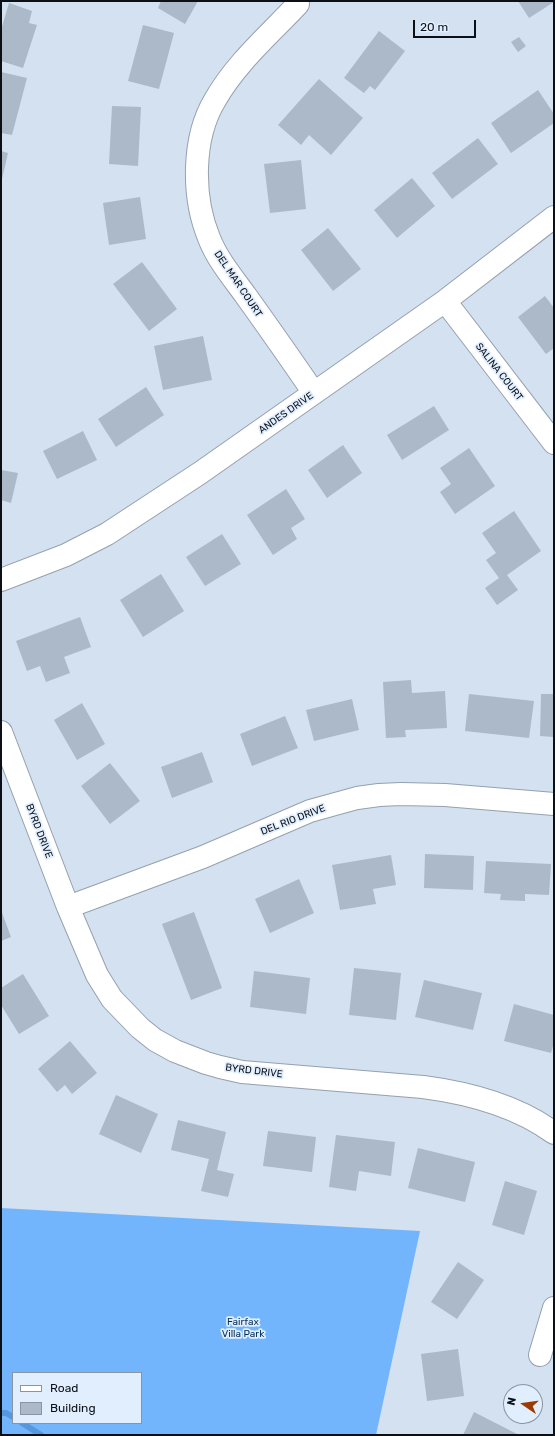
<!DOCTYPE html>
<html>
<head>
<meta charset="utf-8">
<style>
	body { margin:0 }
	#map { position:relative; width:555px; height:1436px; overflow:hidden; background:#d3e1f0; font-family:Rubik,sans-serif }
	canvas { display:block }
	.frame { position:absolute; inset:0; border:2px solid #0c1016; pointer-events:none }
	.legend { position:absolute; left:12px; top:1372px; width:130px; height:52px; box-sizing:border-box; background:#e0eefe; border:1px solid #8b95a1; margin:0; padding:5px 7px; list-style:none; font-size:12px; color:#0c1016 }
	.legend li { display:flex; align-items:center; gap:8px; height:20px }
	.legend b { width:20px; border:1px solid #8b95a1 }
	.north { position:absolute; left:503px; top:1384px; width:40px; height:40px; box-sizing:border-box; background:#e0eefe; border:1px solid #8b95a1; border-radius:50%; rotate:283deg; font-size:11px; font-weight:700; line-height:16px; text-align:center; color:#0c1016 }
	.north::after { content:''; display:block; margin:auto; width:14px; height:18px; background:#9d3903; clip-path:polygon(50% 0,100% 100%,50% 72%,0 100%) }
	.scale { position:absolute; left:413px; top:20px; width:63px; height:18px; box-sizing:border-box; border:2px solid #0c1016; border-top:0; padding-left:5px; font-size:12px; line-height:14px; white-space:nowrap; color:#0c1016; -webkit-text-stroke:3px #e0eefe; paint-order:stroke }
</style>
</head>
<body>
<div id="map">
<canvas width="555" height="1436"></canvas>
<div class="frame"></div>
<ul class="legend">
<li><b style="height:5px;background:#fff"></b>Road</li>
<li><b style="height:11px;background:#acb9c8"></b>Building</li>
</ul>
<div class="north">N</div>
<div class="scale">20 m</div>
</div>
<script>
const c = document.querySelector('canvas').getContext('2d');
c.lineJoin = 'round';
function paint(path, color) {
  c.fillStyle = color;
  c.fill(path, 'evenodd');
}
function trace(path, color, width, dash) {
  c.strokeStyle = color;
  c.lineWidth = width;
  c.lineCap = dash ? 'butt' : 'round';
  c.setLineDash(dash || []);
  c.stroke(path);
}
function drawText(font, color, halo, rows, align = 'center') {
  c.font = font + ' Rubik,sans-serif';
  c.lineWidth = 3.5;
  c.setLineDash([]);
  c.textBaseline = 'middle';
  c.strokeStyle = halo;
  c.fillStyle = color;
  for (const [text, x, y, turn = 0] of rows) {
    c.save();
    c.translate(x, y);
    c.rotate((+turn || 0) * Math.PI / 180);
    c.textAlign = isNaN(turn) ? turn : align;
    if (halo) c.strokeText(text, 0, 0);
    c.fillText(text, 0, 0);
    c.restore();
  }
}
paint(new Path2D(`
	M1 1208 420 1231 376 1435H1ZM13 1373H141V1423H13Z`), '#73b5fd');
trace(new Path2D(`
	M1 1413H6L13 1417
	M22 1423 41 1435`), '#5697dd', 6);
paint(new Path2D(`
	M161 1H198L185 24 158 8Z
	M518 1H554V2L529 18Z
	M9 3 32 11 29 23 37 25 23 68 1 61V30Z
	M143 25 174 33 159 89 128 81Z
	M379 31 405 51 375 90 370 86 364 93 344 78Z
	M519 37 526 46 518 52 511 42Z
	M1 72 27 78 12 135 1 133Z
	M319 79 363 118 331 155 309 135 301 145 278 125Z
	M538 90 554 114V123L511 153 491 123Z
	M112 106 141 107 138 166 109 164Z
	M478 138 498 164 452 199 432 173Z
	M1 151 8 153 2 179H1Z
	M301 160 306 209 270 213 264 164Z
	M412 178 435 206 397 238 374 210Z
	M140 197 146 239 109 245 103 203Z
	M328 228 361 269 333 291 301 250Z
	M142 262 177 309 149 331 113 284Z
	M545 296 554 308V348L546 354 518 317Z
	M203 336 212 380 163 390 154 346Z
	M146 387 164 415 116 447 98 419Z
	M434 406 449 430 402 460 387 435Z
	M83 431 97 460 57 479 43 451Z
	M343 445 362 473 327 498 308 470Z
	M469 448 495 486 455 514 440 492 451 484 440 468Z
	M1 470 18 473 11 503 1 500Z
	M286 489 305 519 291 528 297 539 273 555 247 515Z
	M514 511 541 551 507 575 518 590 497 605 485 588 499 578 486 560 496 553 482 533Z
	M222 534 241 564 205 586 186 557Z
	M161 574 184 611 143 637 120 600Z
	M80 617 91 647 64 657 70 673 46 682 40 666 27 671 16 641Z
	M411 680 412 693 445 691 447 728 405 730 406 737 386 738 383 682Z
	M469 694 534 701 529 738 465 731Z
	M541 694H554V737L540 736Z
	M352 699 359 730 314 741 306 710Z
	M82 703 105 744 77 760 54 720Z
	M285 716 298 748 252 766 240 734Z
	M202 752 213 782 172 798 161 767Z
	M110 763 140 801 110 824 81 786Z
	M425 854 474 856 473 890 424 888Z
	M391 855 396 885 373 889 376 904 340 910 332 865Z
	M486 861 551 864 549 895 525 894V901L500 900 501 894 484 893Z
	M299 879 314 913 270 933 255 899Z
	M1 910 11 937 1 941Z
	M194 912 222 988 191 1000 162 924Z
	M354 968 401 973 396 1020 349 1015Z
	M254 971 310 978 306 1014 250 1007Z
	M23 974 49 1016 19 1034 1 1005V988Z
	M424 980 482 993 473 1030 415 1017Z
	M514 1004 554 1015V1043L551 1053 504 1041Z
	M70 1041 97 1073 72 1094 65 1085 57 1092 38 1069Z
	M116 1095 158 1114 141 1153 99 1134Z
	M178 1120 226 1132 217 1170 234 1174 228 1197 201 1191 209 1159 171 1150Z
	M268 1131 316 1137 312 1172 263 1166Z
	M336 1135 395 1142 391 1176 359 1171 356 1191 329 1187Z
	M418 1148 475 1162 465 1202 408 1188Z
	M505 1181 537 1191 524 1235 492 1225Z
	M458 1262 484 1280 457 1319 431 1302Z
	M458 1349 464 1396 427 1401 421 1354Z
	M474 1412 519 1435H463Z`), '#acb9c8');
const street = new Path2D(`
	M298 4C269 35 236 63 215 100 192 138 192 197 209 238 217 259 233 278 246 296 269 328 292 361 314 393
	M445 301 554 443
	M1 580 66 555 107 534 200 473 445 301 554 217
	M1 732 68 907 97 975 112 999 140 1028 155 1040 175 1051 206 1063 220 1067 242 1072 423 1087C469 1093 516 1105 554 1133
	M68 907 203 857 310 811 357 798 379 795 401 794 445 795 554 804
	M540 1355 554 1308`);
trace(street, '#94a1af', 24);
trace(street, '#fff', 22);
drawText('10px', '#0c1016', '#e0eefe', [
	["DEL MAR COURT",238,284,56],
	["SALINA COURT",499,372,52],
	["ANDES DRIVE",286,413,-35],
	["DEL RIO DRIVE",293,820,-21],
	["BYRD DRIVE",39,831,69],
	["BYRD DRIVE",254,1071,7]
]);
drawText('10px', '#002e59', '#e0eefe', [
	["Fairfax",243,1322],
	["Villa Park",243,1334]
]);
</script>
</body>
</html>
